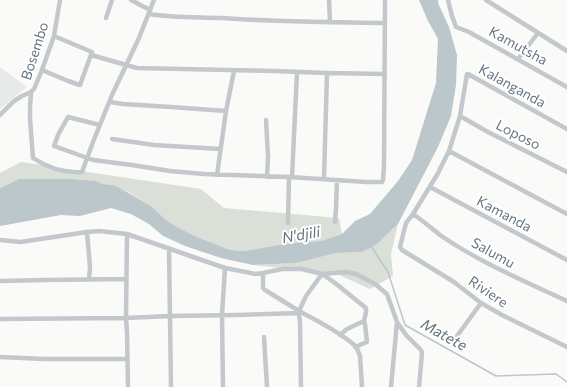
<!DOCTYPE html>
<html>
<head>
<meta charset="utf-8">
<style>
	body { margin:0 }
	canvas { display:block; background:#fafaf8 }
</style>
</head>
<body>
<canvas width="567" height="387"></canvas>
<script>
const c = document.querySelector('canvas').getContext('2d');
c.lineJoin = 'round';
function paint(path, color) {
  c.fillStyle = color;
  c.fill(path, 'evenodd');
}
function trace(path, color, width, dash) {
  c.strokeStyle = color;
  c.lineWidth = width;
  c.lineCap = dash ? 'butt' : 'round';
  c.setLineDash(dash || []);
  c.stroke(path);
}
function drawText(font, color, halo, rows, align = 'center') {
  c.font = font + ' Commissioner,sans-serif';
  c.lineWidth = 4;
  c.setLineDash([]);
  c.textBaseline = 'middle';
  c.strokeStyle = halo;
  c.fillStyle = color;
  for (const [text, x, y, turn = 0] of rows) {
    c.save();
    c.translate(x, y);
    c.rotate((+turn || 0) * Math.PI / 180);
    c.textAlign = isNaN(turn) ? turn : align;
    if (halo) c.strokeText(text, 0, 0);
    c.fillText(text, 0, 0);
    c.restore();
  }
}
paint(new Path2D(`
	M0 67 27 87 0 109Z`), '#e8e9e9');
paint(new Path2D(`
	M21 162 201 189 224 208 339 218 342 234 321 241 284 244 245 251H237L227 249 215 245 197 237 177 227 166 220 151 206 128 192 113 185 103 184 96 181 73 179H19L0 188V173Z
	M398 224 391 254 393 276 370 289 337 274 253 265 296 263 336 253 362 252 376 245Z`), '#dadfd7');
paint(new Path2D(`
	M419 0H438V3L449 27 457 55 456 85 451 116 438 147 398 224 376 245 362 252 336 253 296 263 253 265 221 258 185 246 163 236 149 224 131 214 111 208 80 216 61 215 0 226V188L19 179H73L96 181 103 184 113 185 118 187 151 206 166 220 177 227 197 237 227 249 237 251H245L284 244 321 241 342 234 355 221 370 214 398 181 412 160 436 83 438 39 428 21Z`), '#bbc7cb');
trace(new Path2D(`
	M371 246 388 272 405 325 496 376 556 374 567 382`), '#bbc7cb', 1.5);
trace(new Path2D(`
	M131 0 150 10
	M329 0 330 22
	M448 0 452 16 456 27 469 32 567 87
	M486 0 567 51
	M149 14C173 18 197 17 222 18 276 22 331 22 385 23
	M106 18 112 0
	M91 55 137 68 274 71 327 73 385 74
	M518 59 538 33
	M42 70 68 81 80 85 92 52 54 36
	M31 92 30 108V119L33 158C48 168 65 173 82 172L93 142 112 95 139 38 154 0
	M110 102 123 104 171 107 226 111
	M0 115 14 101 22 96 31 92 34 89 42 70 54 36 60 0
	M460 116 488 132 567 172
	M266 120 268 156 267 177
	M100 125 68 117 58 135 54 146 93 160 132 165 170 171 204 174 289 177 366 182H382L383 180 384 165 385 0
	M567 129 468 74H467L460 116 449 151 437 175 413 214 406 223 400 247 402 250 454 282 481 303 502 315 567 347
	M112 139 154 145 220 149
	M449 151 567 214
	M217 175 226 111 234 71
	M292 177 297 72
	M324 179 327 73
	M430 187 567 260
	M413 214C422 220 431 228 440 235 479 262 524 281 567 301
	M335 222 336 208 337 180
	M288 223 289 177
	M87 232 90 267 89 279
	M127 234 126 318 127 332 128 387
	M0 240 20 242 27 241 87 232 99 231 127 234 225 268 246 272 255 274 263 273 282 269H302L322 274 346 272 356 274 375 284 387 294 397 322 406 335 421 350 422 353 419 387
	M169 248 171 387
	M263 273V288L265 290 278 298 299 311 306 296 322 274 335 283 366 308V312L364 321 365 324 367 342 355 347
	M0 281 45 280 126 279
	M299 313 300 323 301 387
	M0 319 126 318 170 316 236 315 299 313V311C315 320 344 334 356 347 358 350 359 353 360 356L362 387
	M340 335 347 329 364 321
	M457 336 481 303
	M264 337 267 387
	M0 357 45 359H127
	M223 387 222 315 225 268
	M391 387 397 322`), '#c3c8cc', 4.5);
drawText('14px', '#657683', '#fff', [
	["Kamutsha",518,46,29],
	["Bosembo",35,51,-72],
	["Kalanganda",512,86,29],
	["Loposo",518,135,27],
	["Kamanda",504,214,28],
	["Salumu",493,253,29],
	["Riviere",488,292,34]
]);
drawText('italic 15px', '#60757c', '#fff', [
	["N'djili",301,235,-10],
	["Matete",444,335,29]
]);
</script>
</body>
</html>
